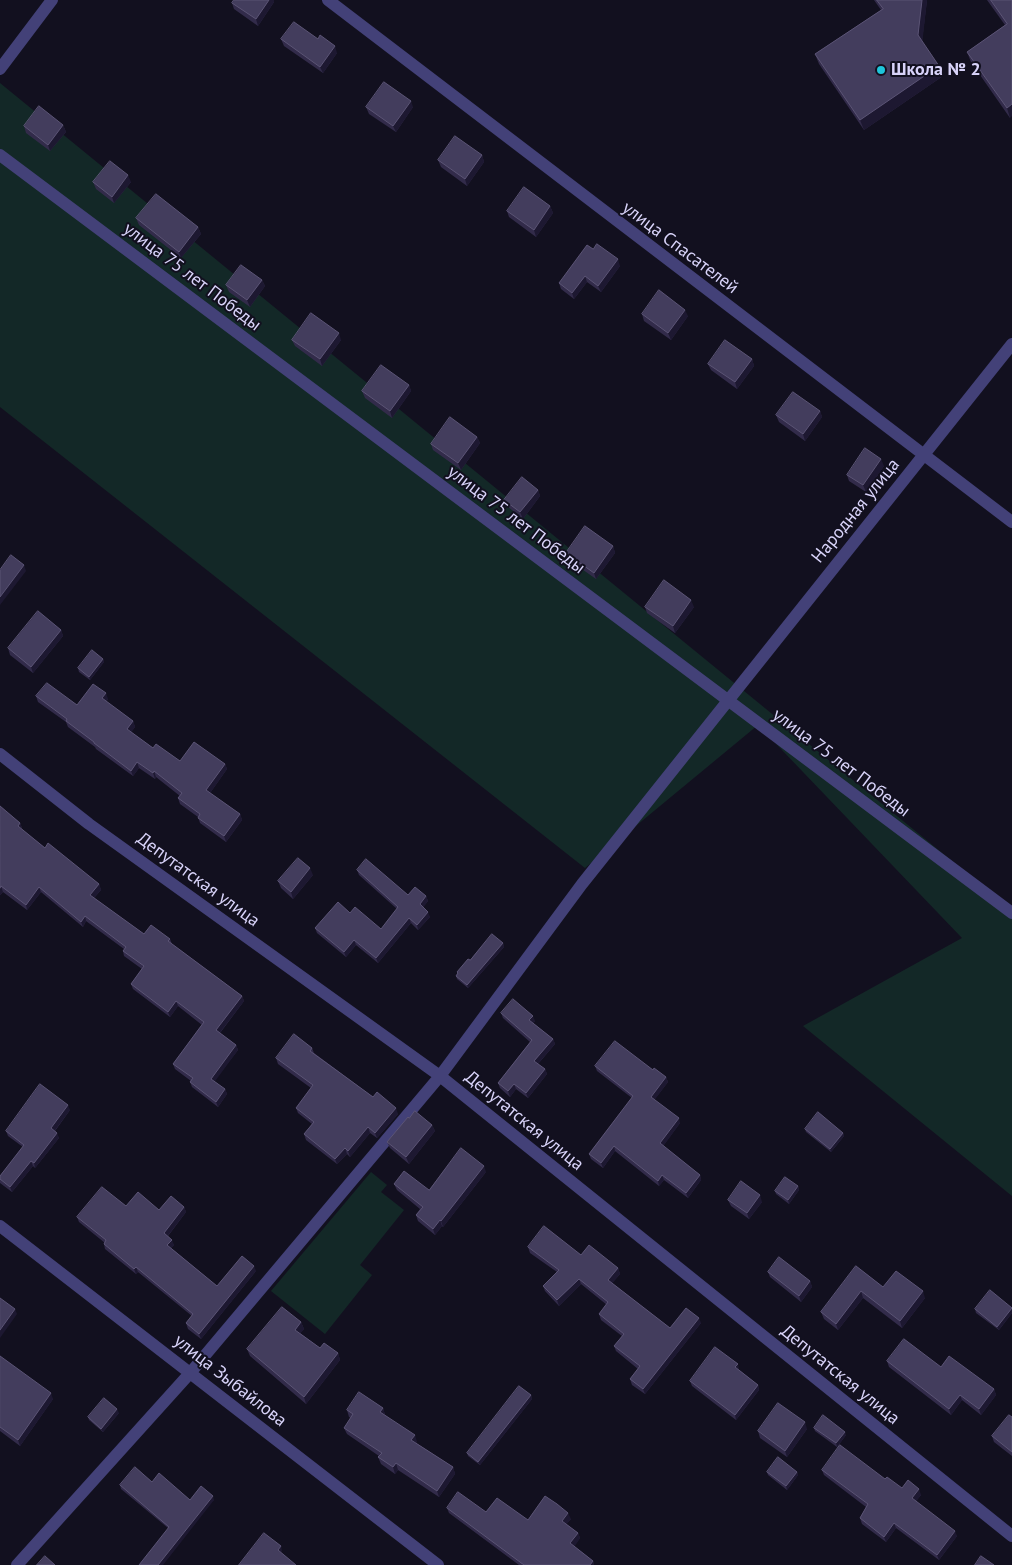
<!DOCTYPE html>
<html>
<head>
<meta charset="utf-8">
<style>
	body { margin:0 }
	canvas { display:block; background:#12101f }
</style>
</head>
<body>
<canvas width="1012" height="1565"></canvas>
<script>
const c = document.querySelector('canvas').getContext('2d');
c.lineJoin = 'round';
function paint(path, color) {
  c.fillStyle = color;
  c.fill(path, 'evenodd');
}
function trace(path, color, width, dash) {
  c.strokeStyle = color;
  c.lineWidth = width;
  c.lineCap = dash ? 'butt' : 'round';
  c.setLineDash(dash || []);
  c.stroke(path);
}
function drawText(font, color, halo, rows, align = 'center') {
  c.font = font + ' "PT Sans",sans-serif';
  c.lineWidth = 4;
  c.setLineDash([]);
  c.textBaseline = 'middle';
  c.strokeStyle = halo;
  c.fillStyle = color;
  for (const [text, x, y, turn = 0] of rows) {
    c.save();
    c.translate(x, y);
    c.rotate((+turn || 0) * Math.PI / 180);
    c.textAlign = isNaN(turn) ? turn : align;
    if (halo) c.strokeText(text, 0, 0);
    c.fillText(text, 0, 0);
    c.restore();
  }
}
paint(new Path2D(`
	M0 83 1012 910V1196L803 1026 962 938 758 725 585 868 0 407Z
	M371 1172 387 1185 381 1192 404 1210 360 1265 372 1275 325 1334 271 1291Z`), '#132827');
trace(new Path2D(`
	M328 0 1012 522
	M0 69 52 0
	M0 155 1012 913
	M0 754 89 824 440 1076 1012 1536
	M0 1226 438 1565
	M17 1565 191 1372 440 1076 582 884 1012 344`), '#434178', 12);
paint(new Path2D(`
	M874 0H927L922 41 943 76 864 130 819 64 815 54 881 10Z
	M987 0H1012L1010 118 971 62 967 52 1005 25Z
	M274 2 258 26 234 9 232 3Z
	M281 39 337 53 323 73 284 46Z
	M366 107H413L396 132 369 114Z
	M63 125 66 132 50 151 26 133 24 126Z
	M482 155 484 162 467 186 441 167 438 160Z
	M93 182H131L114 203 96 189Z
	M550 206 553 213 536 237 509 217 507 211Z
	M136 218 198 227 201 234 181 258 139 225Z
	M593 249 620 266 601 292 587 282 574 299 561 289 559 283Z
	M262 280 265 286 250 307 229 292 226 285Z
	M642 314 688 316 671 340 644 321Z
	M292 340H341L322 366 295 346Z
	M752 359 754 366 737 389 711 370 708 364Z
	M409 385 411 391 392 418 365 398 362 391Z
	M820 411 822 417 805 441 779 422 776 415Z
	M477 437 480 443 461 470 433 450 431 444Z
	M884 466 866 492 849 481 847 475Z
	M538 490 540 496 523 519 507 506 504 500Z
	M613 546 615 553 596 579 569 560 566 553Z
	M645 607H694L675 633 647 613Z
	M61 630 63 636 33 673 10 655 8 648Z
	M103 659 104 662 90 680 79 672 78 668Z
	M36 696 77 705 108 699 106 702 133 721 135 727 131 732 153 748 180 761 225 764 227 769 210 793 240 814 242 820 226 842 200 823 198 817 180 804 178 798 180 796 156 777 155 779 139 768 133 776 96 749 95 747 68 727 66 722 38 702Z
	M0 806 20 823 22 828 21 829 45 848 99 884 101 890 94 898 144 934 170 939 172 944 242 996 244 1001 220 1033 236 1045 238 1050 214 1081 225 1089 227 1094 218 1107 192 1087 190 1082 191 1081 175 1069 173 1064 202 1025 178 1006 170 1017 133 989 131 984 142 969 124 956 123 951 124 949 86 921 83 927 41 892 27 910 3 892 0 895Z
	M357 870 408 895 426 896 428 901 423 907 430 917 418 930 411 923 378 963 356 945 346 957 317 933 315 928 350 913 381 929 397 909 359 875Z
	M313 875 293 899 281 888 278 881Z
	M503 943 504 947 468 988 457 979 456 976 457 974V972Z
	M501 1013 535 1021 533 1023 553 1039 555 1044 538 1064 545 1069 547 1074 528 1098 516 1089 510 1097 500 1088 498 1083 530 1042 503 1018Z
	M312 1048 314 1053 373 1097 398 1114 377 1138 370 1133 350 1157 347 1154 337 1164 306 1140 304 1134 312 1124 298 1113 296 1108 311 1088 278 1064 276 1058Z
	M595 1066 653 1070 666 1077 668 1082 654 1100 680 1123 663 1146 700 1175 701 1180 688 1198 664 1180 659 1186 615 1151 603 1168 591 1159 589 1154 632 1098 597 1071Z
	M70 1110 55 1131 59 1138 35 1168 33 1166 12 1192 0 1183V1176L23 1147 8 1136 6 1131Z
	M409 1118 432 1125 435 1131 409 1164 390 1148 387 1142Z
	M805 1129 843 1133 844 1136 831 1152 806 1132Z
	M486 1172 443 1227 442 1226 435 1235 418 1221 416 1215 420 1209 397 1190 394 1184 429 1190Z
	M798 1186 799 1190 789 1204 776 1194 775 1191Z
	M728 1200 762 1202 749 1219 731 1206Z
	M126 1206 159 1210 184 1207 186 1212 168 1236 174 1245 171 1248 217 1286 256 1271 201 1339 188 1329 186 1323 192 1316 138 1272 136 1274 105 1249 104 1244 105 1243 79 1222 77 1217Z
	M528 1247 581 1255 618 1268 620 1274 612 1283 670 1328 701 1323 645 1394 632 1385 630 1379 638 1369 616 1351 614 1346 622 1336 601 1320 599 1314 607 1305 581 1284 559 1306 545 1291 543 1286 557 1272 530 1253Z
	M856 1266 883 1287 925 1298 902 1328 863 1298 838 1330 824 1319 821 1312Z
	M768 1272 810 1281 812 1287 801 1302 770 1277Z
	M1012 1308V1313L999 1330 976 1313 975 1309Z
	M301 1322 304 1329 300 1333 320 1348 338 1353 340 1360 306 1404 250 1356 247 1349Z
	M0 1356 53 1399 20 1446 0 1431Z
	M887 1361 941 1367 994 1389 996 1395 981 1415 962 1400 951 1415 889 1367Z
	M739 1369V1370L758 1385 759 1390 736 1420 692 1386 690 1381Z
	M531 1395 532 1399 480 1465 468 1456 467 1453Z
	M383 1408 385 1415 417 1442 416 1443 453 1467 455 1474 439 1497 398 1470 395 1474 381 1464 378 1457 379 1456 347 1434 344 1428 351 1418 349 1417 347 1410Z
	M119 1413 103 1432 89 1420 88 1417Z
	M1012 1417V1456L994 1442 992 1436Z
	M814 1428 846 1435 837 1447 815 1431Z
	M807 1429 787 1457 760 1438 758 1431Z
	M822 1470 885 1479 902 1488 921 1495 916 1501 957 1536 939 1560 896 1528 886 1542 862 1524 860 1518 866 1507 824 1475Z
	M767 1472H797L798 1475 787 1490 768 1475Z
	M152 1482 190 1500H214L168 1528 121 1489 120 1485Z
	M447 1508 486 1512 528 1520 571 1519 566 1524 578 1533 580 1538 574 1546 593 1561 594 1565H519L449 1513Z`), '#322b4a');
paint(new Path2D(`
	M269 0H274V2L258 26 256 19Z
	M922 0H927L922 45 918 35Z
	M335 46 337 53 323 73 320 67Z
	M939 66 943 76 864 130 860 120Z
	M411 101 413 107 396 132 393 126Z
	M1012 104V116L1010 118 1007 108Z
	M63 125 66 132 50 151 48 145Z
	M482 155 484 162 467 186 465 179Z
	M128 175 131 182 114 203 112 197Z
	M550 206 553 213 536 237 534 230Z
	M198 227 201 234 181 258 179 252Z
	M618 259 620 266 601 292 598 286Z
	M585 276 587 282 574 299 572 293Z
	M262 280 265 286 250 307 247 300Z
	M685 310 688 316 671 340 668 333Z
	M339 333 341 340 322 366 320 359Z
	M752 359 754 366 737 389 735 382Z
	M409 385 411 391 392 418 390 411Z
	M820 411 822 417 805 441 803 434Z
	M477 437 480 443 461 470 458 463Z
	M881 459 884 466 866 492 863 485Z
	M538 490 540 496 523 519 520 512Z
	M613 546 615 553 596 579 594 573Z
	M24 565 26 571 0 605V597Z
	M691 600 694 607 675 633 673 626Z
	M61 630 63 636 33 673 31 667Z
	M103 659 104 662 90 680 89 677Z
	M106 693 108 699 104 704 102 698Z
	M133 721 135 727 129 735 127 729Z
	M137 762 139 768 133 776 131 771Z
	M225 764 227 769 208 796 206 790Z
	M154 771 156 777 155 779 153 773Z
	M240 814 242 820 226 842 224 836Z
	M20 823 22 828 20 831 18 826Z
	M310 868 313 875 293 899 291 892Z
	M99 884 101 890 92 900 90 895Z
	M1 886 3 892 0 895V888Z
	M39 887 41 892 27 910 26 905Z
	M426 896 428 901 422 909 420 904Z
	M428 912 430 917 418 930 417 925Z
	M85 916 86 921 83 927 81 922Z
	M409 918 411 923 378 963 376 958Z
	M354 940 356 945 346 957 344 952Z
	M503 943 504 947 468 988 467 985Z
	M242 996 244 1001 218 1035 216 1030Z
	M176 1001 178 1006 170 1017 168 1012Z
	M533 1016 535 1021 531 1025 529 1020Z
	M553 1039 555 1044 536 1066 534 1061Z
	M236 1045 238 1050 213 1084 211 1079Z
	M545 1069 547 1074 528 1098 526 1093Z
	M666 1077 668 1082 653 1102 651 1097Z
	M514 1084 516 1089 510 1097 508 1091Z
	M225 1089 227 1094 218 1107 216 1102Z
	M68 1105 70 1110 53 1133 51 1128Z
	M396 1108 398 1114 377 1138 375 1133Z
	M679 1118 680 1123 662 1148 660 1143Z
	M432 1125 435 1131 409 1164 406 1157Z
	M368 1127 370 1133 350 1157 348 1151Z
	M57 1133 59 1138 35 1168 34 1163Z
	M843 1133 844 1136 831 1152 830 1149Z
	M614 1146 615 1151 603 1168 601 1163Z
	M345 1148 347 1154 337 1164 335 1159Z
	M31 1161 33 1166 12 1192 10 1187Z
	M484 1166 486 1172 443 1227 441 1221Z
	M662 1175 664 1180 659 1186 658 1181Z
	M700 1175 701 1180 688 1198 686 1193Z
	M798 1186 799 1190 789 1204 788 1200Z
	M760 1195 762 1202 749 1219 747 1213Z
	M184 1207 186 1212 166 1238 164 1233Z
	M440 1220 442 1226 435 1235 433 1229Z
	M172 1240 174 1245 169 1251 167 1245Z
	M254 1266 256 1271 201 1339 199 1334Z
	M136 1267 138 1272 136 1274 134 1269Z
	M618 1268 620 1274 610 1286 608 1280Z
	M579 1279 581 1284 559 1306 557 1300Z
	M810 1281 812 1287 801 1302 799 1296Z
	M861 1291 863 1298 838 1330 836 1324Z
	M923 1291 925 1298 902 1328 900 1321Z
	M1012 1308V1313L999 1330 997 1327Z
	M15 1309 17 1314 0 1338V1330Z
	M699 1318 701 1323 645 1394 643 1389Z
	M301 1322 304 1329 298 1336 295 1330Z
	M338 1353 340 1360 306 1404 304 1397Z
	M738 1364 739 1369 737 1372 735 1367Z
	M758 1385 759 1390 736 1420 735 1415Z
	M994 1389 996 1395 981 1415 979 1409Z
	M51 1393 53 1399 20 1446 18 1440Z
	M531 1395 532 1399 480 1465 478 1462Z
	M960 1395 962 1400 951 1415 949 1409Z
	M383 1408 385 1415 383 1419 380 1412Z
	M117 1409 119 1413 103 1432 101 1429Z
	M805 1422 807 1429 787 1457 785 1451Z
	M845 1432 846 1435 837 1447 836 1443Z
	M415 1435 417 1442 414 1446 411 1440Z
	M396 1463 398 1470 395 1474 393 1467Z
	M453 1467 455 1474 439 1497 437 1491Z
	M797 1472 798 1475 787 1490 786 1486Z
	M919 1489 921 1495 914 1504 912 1498Z
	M213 1496 214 1500 163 1565H158Z
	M568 1513 571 1519 564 1527 562 1521Z
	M894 1523 896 1528 886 1542 884 1537Z
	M955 1531 957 1536 939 1560 937 1555Z
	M578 1533 580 1538 573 1549 570 1543Z
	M281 1546 282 1551 279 1555 278 1550Z
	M593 1561 594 1565H590Z`), '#1d1831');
const building = new Path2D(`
	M234 0H269L256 19 232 3Z
	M877 0H922L918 35 939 66 860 120 815 54 883 9Z
	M991 0H1012V104L1007 108 967 52 1007 24Z
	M294 22 318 39 320 35 335 46 320 67 281 39Z
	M384 82 411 101 393 126 366 107Z
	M39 106 63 125 48 145 24 126Z
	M455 136 482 155 465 179 438 160Z
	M110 161 128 175 112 197 93 182Z
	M524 187 550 206 534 230 507 211Z
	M156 194 198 227 179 252 136 218Z
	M597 244 618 259 598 286 585 276 572 293 559 283 587 245 593 249Z
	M241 265 262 280 247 300 226 285Z
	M659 290 685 310 668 333 642 314Z
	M311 313 339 333 320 359 292 340Z
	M725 340 752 359 735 382 708 364Z
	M381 365 409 385 390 411 362 391Z
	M793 392 820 411 803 434 776 415Z
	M450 417 477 437 458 463 431 444Z
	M865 448 881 459 863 485 847 475Z
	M522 477 538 490 520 512 504 500Z
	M585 526 613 546 594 573 566 553Z
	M11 555 24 565 0 597V570Z
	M664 580 691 600 673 626 645 607Z
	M38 611 61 630 31 667 8 648Z
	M92 650 103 659 89 677 78 668Z
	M47 683 77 705 93 684 106 693 102 698 133 721 127 729 153 748 156 744 180 761 194 742 225 764 206 790 240 814 224 836 198 818 200 814 178 798 182 793 154 771 153 773 137 762 131 771 94 743V742L66 721 67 719 36 696Z
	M0 806 20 823 18 826 45 848 48 843 99 884 90 895 144 934 151 925 170 939 168 941 242 996 216 1030 236 1045 211 1079 225 1089 216 1102 190 1082 193 1078 173 1064 204 1022 176 1001 168 1012 131 984 144 966 123 951 126 947 85 916 81 922 39 887 26 905 1 886 0 888Z
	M298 858 310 868 291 892 278 881Z
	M366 859 408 895 415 887 426 896 420 904 428 912 417 925 409 918 376 958 354 940 344 952 315 928 338 902 350 913 355 907 381 929 398 907 357 870Z
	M492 934 503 943 467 985 456 976 458 973 457 972 468 959 470 960Z
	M513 999 533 1016 529 1020 553 1039 534 1061 545 1069 526 1093 514 1084 508 1091 498 1083 532 1040 501 1013Z
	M294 1034 312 1048 310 1051 373 1097 377 1092 396 1108 375 1133 368 1127 348 1151 345 1148 335 1159 304 1134 314 1122 296 1108 313 1085 276 1058Z
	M615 1041 653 1070 654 1068 666 1077 651 1097 679 1118 660 1143 700 1175 686 1193 662 1175 658 1181 614 1146 601 1163 589 1154 633 1096 595 1066Z
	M40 1084 68 1105 51 1128 57 1133 34 1163 31 1161 10 1187 0 1179V1176L24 1145 6 1131Z
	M415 1111 432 1125 406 1157 387 1142 408 1117 409 1118Z
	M818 1112 843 1133 830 1149 805 1129Z
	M461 1148 484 1166 441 1221 440 1220 433 1229 416 1215 423 1207 394 1184 404 1171 429 1190Z
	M785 1177 798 1186 788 1200 775 1191Z
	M741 1181 760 1195 747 1213 728 1200Z
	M102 1187 126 1206 138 1192 159 1210 171 1196 184 1207 164 1233 172 1240 167 1245 217 1286 242 1256 254 1266 199 1334 186 1323 193 1314 136 1267 134 1269 104 1244 106 1240 77 1217Z
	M544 1226 581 1255 589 1245 618 1268 608 1280 670 1328 686 1308 699 1318 643 1389 630 1379 640 1366 614 1346 624 1334 599 1314 608 1302 579 1279 557 1300 543 1286 559 1270 528 1247Z
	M779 1257 810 1281 799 1296 768 1272Z
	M856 1266 883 1287 896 1271 923 1291 900 1321 861 1291 836 1324 821 1312Z
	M990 1290 1012 1308 997 1327 975 1309Z
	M0 1298 15 1309 0 1330Z
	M282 1307 301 1322 295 1330 320 1348 324 1343 338 1353 304 1397 247 1349Z
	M904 1339 941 1367 949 1356 994 1389 979 1409 960 1395 949 1409 887 1361Z
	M715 1347 738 1364 735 1367 758 1385 735 1415 690 1381Z
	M0 1356 51 1393 18 1440 0 1427Z
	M519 1386 531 1395 478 1462 467 1453Z
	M359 1392 383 1408 380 1412 415 1435 411 1440 453 1467 437 1491 396 1463 393 1467 378 1457 382 1453 344 1428 353 1414 347 1410Z
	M104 1398 117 1409 101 1429 88 1417Z
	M778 1403 805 1422 785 1451 758 1431Z
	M823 1415 845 1432 836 1443 814 1428Z
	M1009 1415 1012 1417V1452L992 1436Z
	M840 1445 885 1479 887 1477 902 1488 908 1480 919 1489 912 1498 955 1531 937 1555 894 1523 884 1537 860 1518 868 1504 822 1470Z
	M778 1457 797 1472 786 1486 767 1472Z
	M135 1467 152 1482 159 1473 190 1500 201 1486 213 1496 158 1565H139L169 1527 120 1485Z
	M458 1492 486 1512 497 1498 528 1520 545 1496 557 1504 568 1513 562 1521 578 1533 570 1543 593 1561 590 1565H524L447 1508Z
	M264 1533 281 1546 278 1550 296 1565H239Z
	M45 1556 55 1565H37Z
	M981 1556 994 1565H975Z`);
paint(building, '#433d5d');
trace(building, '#5b5475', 1);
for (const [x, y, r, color] of [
	[881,70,5,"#1ec5da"]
]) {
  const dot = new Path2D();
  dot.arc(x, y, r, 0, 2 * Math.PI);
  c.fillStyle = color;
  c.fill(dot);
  trace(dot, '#12101f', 2);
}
drawText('bold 18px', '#d8d3f9', '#12101f', [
	["Школа № 2",891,70]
], 'left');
drawText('18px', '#d8d3f9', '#12101f', [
	["улица Спасателей",680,248,37],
	["улица 75 лет Победы",192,277,37],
	["Народная улица",856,511,-51],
	["улица 75 лет Победы",516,520,37],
	["улица 75 лет Победы",841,763,37],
	["Депутатская улица",198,880,36],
	["Депутатская улица",524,1121,39],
	["Депутатская улица",840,1375,39],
	["улица Зыбайлова",230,1381,38]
]);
</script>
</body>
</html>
